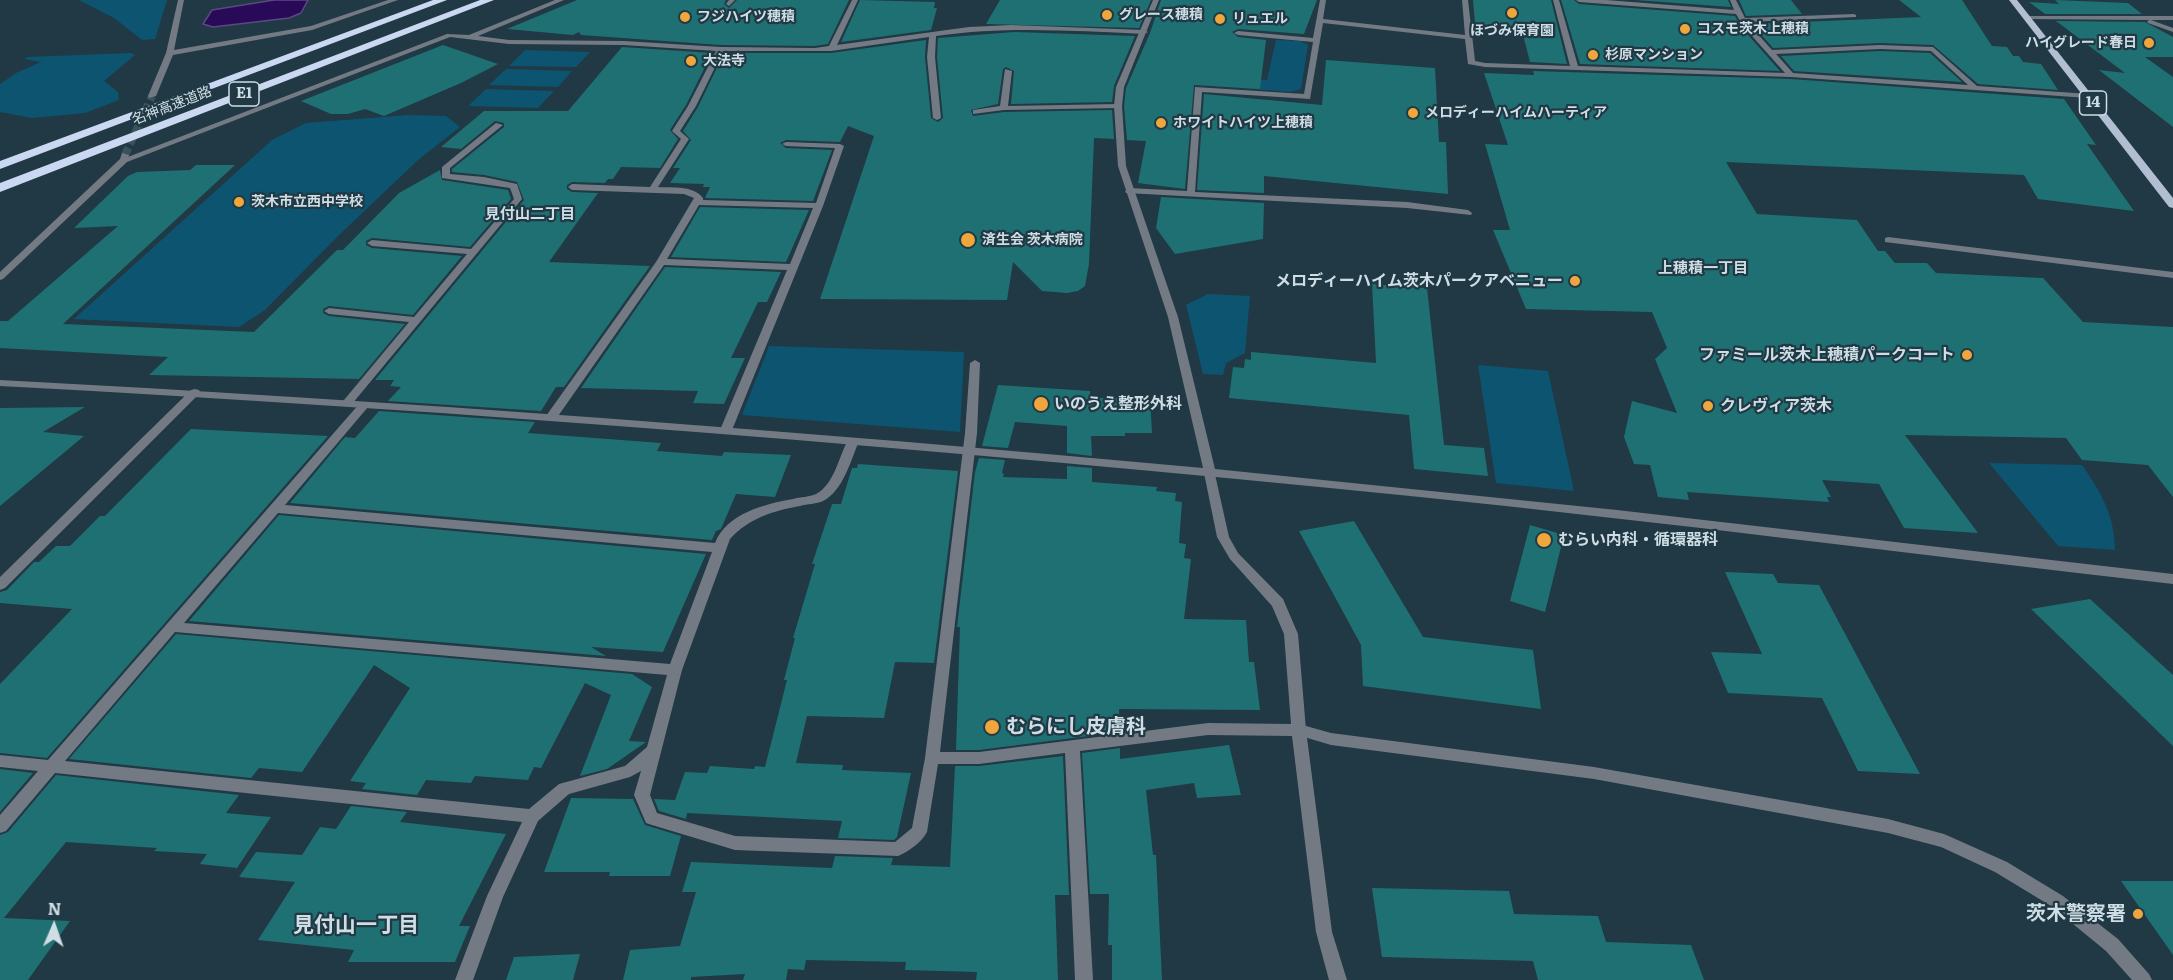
<!DOCTYPE html>
<html>
<head>
<meta charset="utf-8">
<style>
	body { margin:0 }
	#map { position:relative; width:2173px; height:980px; overflow:hidden; background:#203944; font-family:Literata,serif }
	canvas { display:block }
	.north { position:absolute; left:24px; top:896px; width:60px; height:60px; -webkit-text-stroke:4px #203944; paint-order:stroke; rotate:2deg; font-size:16px; font-weight:700; line-height:24px; text-align:center; color:#cfdde5 }
	.north::after { content:''; display:block; margin:auto; width:21px; height:27px; background:#cfdde5; clip-path:polygon(50% 0,100% 100%,50% 72%,0 100%) }
</style>
</head>
<body>
<div id="map">
<canvas width="2173" height="980"></canvas>
<div class="north">N</div>
</div>
<script>
const c = document.querySelector('canvas').getContext('2d');
c.lineJoin = 'round';
function paint(path, color) {
  c.fillStyle = color;
  c.fill(path, 'evenodd');
}
function trace(path, color, width, dash) {
  c.strokeStyle = color;
  c.lineWidth = width;
  c.lineCap = dash ? 'butt' : 'round';
  c.setLineDash(dash || []);
  c.stroke(path);
}
function drawText(font, color, halo, rows, align = 'center') {
  c.font = font + ' Literata,"Noto Sans JP",serif';
  c.lineWidth = 4.5;
  c.setLineDash([]);
  c.textBaseline = 'middle';
  c.strokeStyle = halo;
  c.fillStyle = color;
  for (const [text, x, y, turn = 0] of rows) {
    c.save();
    c.translate(x, y);
    c.rotate((+turn || 0) * Math.PI / 180);
    c.textAlign = isNaN(turn) ? turn : align;
    if (halo) c.strokeText(text, 0, 0);
    c.fillText(text, 0, 0);
    c.restore();
  }
}
paint(new Path2D(`
	M79 0H167L155 39 142 40 114 18Z
	M1276 40 1300 41 1308 45 1301 89 1290 92 1191 84 1237 78 1267 80Z
	M525 50 590 52 576 67 509 66Z
	M131 53 135 55 104 81 118 92 119 100 85 113 32 118 0 112V84L16 73 41 62 24 59 27 57Z
	M506 69H507L572 71 558 87 489 85Z
	M486 89 554 91 538 108 468 106Z
	M409 115 446 116 460 127 418 160 337 237 265 310 239 327 74 319 272 140 306 123Z
	M1208 294 1250 296 1245 353 1226 363 1223 375 1203 374 1186 305Z
	M769 346 964 352 960 432 742 415Z
	M1478 365 1548 371 1574 491 1496 483Z
	M1989 463 2082 465C2101 492 2115 516 2115 550L2058 546Z`), '#0d5470');
const water = new Path2D(`
	M274 0H308L301 13 289 18 213 27 203 24 212 10Z`);
paint(water, '#290a58');
trace(water, '#5b4982', 1.5);
paint(new Path2D(`
	M577 0H726L724 4 729 8 737 0H849L828 44 815 46 721 45 581 35 579 32 573 35 507 29Z
	M860 0 935 2 934 8H937L931 30 841 42Z
	M1000 0H1151L1139 28 986 24Z
	M1161 0H1317L1304 34 1238 29 1232 32 1238 37 1266 40 1260 89 1194 85 1185 189 1138 183 1146 141 1127 140 1124 106 1126 88 1150 33Z
	M1473 0H1551L1567 64 1530 62 1521 27 1475 24Z
	M1561 0H1574L1579 4 1735 16 1741 27 1780 71 1580 64Z
	M1635 0H1728L1731 7Z
	M1739 0H1791L1802 14 1746 16Z
	M1899 0H1962L1992 46 2007 47 2013 56H2019L2023 62 2041 64 2058 90 1978 84 1933 45 1880 43 1773 48 1752 24 1921 17Z
	M2055 0 2128 3 2142 14H2045L2029 2 2059 4Z
	M2056 21 2145 22 2173 37V57H2145L2173 77V127L2099 70 2125 73Z
	M1014 32 1135 36 1114 86 1112 102 1011 104 1014 71 1006 67 1003 69 998 104 971 110 973 116 1004 112 1112 110 1114 139 1094 138 1089 264 1085 286 1078 291 1067 293 1042 291 1013 262 1007 300 820 299 874 136 848 126 840 142 786 140 780 143 786 148 832 150 813 201 705 198 710 187H703L704 184 670 183 680 168H673L691 140 683 131 698 107 724 53H831L926 40 925 57 931 118 938 122 943 118 937 57 938 38Z
	M443 45 498 64 461 83 384 116 365 109 348 114H331L301 101Z
	M622 47 712 53 686 105 670 130 678 139 660 168 621 167 613 179H608L605 183 572 182 567 185V189L572 192 598 193 549 262 650 266 564 387H556L541 411 388 401 401 387 390 386 394 380H375L524 200 517 182 484 175 452 172V169L504 127V123L495 121 461 149 441 147 484 111H568Z
	M1880 51 1930 53 1962 82 1794 71 1781 56Z
	M1326 60 1435 68 1439 142H1446L1448 194 1264 176V193L1197 190 1204 94 1322 105Z
	M1533 71 1791 79 2064 99 2096 145 2087 144 2134 211 2038 199 2024 175 1726 162 1757 214 1857 220 1878 251H1885L1895 263H1927L1936 273 2043 278 2083 322 2173 327V497L2148 465 2082 460 2066 438 1905 435 1978 533 1904 528 1879 484 1822 480 1831 497H1827L1829 502 1687 492 1689 500 1658 497 1650 465 1634 464 1624 437 1632 401 1677 413 1655 359 1667 348 1652 312 1526 309 1493 230H1510L1485 144 1508 145 1484 73 1534 75Z
	M196 165H235L63 324 254 332 337 250H343L399 193 440 170 442 180 508 190 511 199 470 247 372 238 366 241V245L372 248 462 256 413 315 329 306 323 309V313L329 316 405 324 359 379 149 375 168 357 0 348V321H8L118 226 74 228 128 176 137 172 190 170Z
	M1161 197 1264 203 1263 239 1175 254 1156 228Z
	M700 207 809 210 786 262 671 257Z
	M665 267 781 272 767 302H758L731 358H745L724 404 693 403 698 391 581 388Z
	M1372 284 1427 288 1444 445 1484 448 1488 476 1414 469 1409 415 1229 398 1233 367 1244 368 1245 359 1251 360V352L1376 363Z
	M998 385 1090 391V398H1150L1152 433H1125V436H1091L1092 456 1067 453V426L1015 422 1008 448 982 446Z
	M85 407 43 432 84 436 0 506V408Z
	M379 411 535 422 528 433 661 443 657 451 722 456 724 452 791 455 775 497 736 494 721 529 716 531 712 540 290 503 345 437 355 438Z
	M191 429 328 436 47 758 0 753V684L72 609 0 603V592L7 590 34 562H39L56 546H70L100 516H105Z
	M979 458 1005 460 1002 473 1004 474 1003 477 1067 479V466L1092 468V482L1157 487 1156 491 1176 493 1175 501 1182 502 1179 543 1186 544 1184 558 1191 559 1184 619 1246 620 1249 662H1254L1260 710 1119 709 1120 732 979 750H956L960 627H957L975 472Z
	M858 464 958 471 934 663 895 662 884 718 807 716 796 763 843 765 842 770 911 773 897 837 894 840 838 838 842 821 687 813 686 819 659 811 654 799 675 800 685 772 707 773 710 766 754 769 755 766 765 767 787 680H784L795 638H793L815 564H812L832 504H841L852 468H857Z
	M279 515 706 554 663 652 591 647 606 656 189 621Z
	M1354 521 1423 637 1533 650 1541 709 1363 686 1361 645 1299 531Z
	M1530 525 1564 535 1545 612 1510 601Z
	M1725 572 1773 574 1778 583 1819 585 1920 774 1858 771 1822 698 1728 693 1711 652 1762 654Z
	M2090 599 2173 675V746L2031 609Z
	M176 634 632 674 652 687 629 741 646 742 607 769 580 776 611 695 585 683 541 768 534 767 528 780 475 776 471 783 426 780 417 795 362 789 366 783 350 781 410 688 374 665 302 772 259 768 251 778 69 759Z
	M1229 745 1241 795 1197 798 1194 783 1146 790 1153 855H1156L1162 980H1112V945H1108L1109 894H1090L1082 753 1120 748V759Z
	M1063 756 1069 895H1055L1058 980H976L977 972 905 970 906 962 806 960 804 970 788 969 786 980H743L745 974 691 977V980H623L630 950 680 946 696 892H682L691 862 832 868 835 856 893 858 891 865 950 867 955 766H979Z
	M0 769 33 773 0 812Z
	M56 775 239 795 226 813 271 817 237 868 200 864 207 854 154 851 157 848 66 842 4 918 70 921 28 980H0V835L8 832Z
	M571 798 633 799 645 825 681 836 670 876H609L610 872H544Z
	M351 806 407 812 400 822 506 834 459 926H470L455 962H348L354 950 258 940 295 882 239 877 256 852 302 855 320 827 336 829Z
	M2121 881H2173V955Z
	M1372 888 1509 891 1514 914 1598 916 1606 942 1691 945 1704 980H1538L1533 961 1382 957Z
	M580 954 573 980H506L514 957Z`), '#1f7073');
trace(new Path2D(`
	M125 155 152 96`), '#3a525c', 8, [8, 4]);
paint(new Path2D(`
	M555 0H564L478 36 509 40 624 41 721 47 815 48 829 46 852 0H858L837 45 969 27 1011 25 1144 30 1148 32 1144 34C1074 31 1006 26 936 36L935 57 941 118 937 120 933 118 927 57 929 37 831 51H723L696 106 680 131 689 139 658 187C673 188 693 185 703 198V200L816 203 835 148 786 146 782 144 786 142 840 144 844 146 823 206 732 430 726 434 720 430 787 270 664 265 556 419 552 420 546 416 656 262 694 198 684 194 572 190 568 187 572 184 650 187 681 139 672 131 688 106 716 51 624 45 509 44 450 37 127 162 120 160 447 34 469 35ZM699 205 813 208 790 264 667 259Z
	M729 0H735L729 6 726 4Z
	M1320 0H1326L1323 19 1465 35 1462 0H1468L1475 61 1485 63 1570 66 1553 0H1559L1578 66 1785 73 1743 26 1736 14 1579 2 1576 0H1606L1734 10 1730 0H1736L1745 18 1854 14 1856 15V17L1747 22 1772 50 1880 45 1933 47 1977 86 2088 94 2092 96 2088 98 1791 77 1485 67 1468 64 1465 39 1323 23 1310 99 1202 92 1195 192 1407 202 1468 210 1472 213 1471 215 1407 208 1126 193 1125 191 1129 188 1187 191 1195 87 1304 94 1313 42 1238 35 1234 33 1238 31 1313 38ZM1880 49 1931 51 1968 85 1793 73 1776 54Z
	M2027 16H2173V20H2151L2173 28V32L2148 23 2147 22 2149 20 2025 19 2024 18Z
	M1005 69 1012 71 1008 106 1118 104 1122 106 1118 108 1004 110 973 114V110L1000 106Z
	M496 123 503 125 450 168V174L484 177 517 184 522 199 352 404H344L342 402 344 400 409 322 329 314 324 311 329 308 414 317 467 254 372 246 367 243 372 240 471 249 514 199 510 188 442 178V167Z
	M1888 237 2173 272V278L1885 242V238Z
	M975 360 980 363 977 433 940 752H979L1208 723 1291 724 1284 634 1272 606 1230 559 1217 537 1204 473 1210 469 1214 470 1229 537 1238 553 1283 599 1298 634 1306 730 1332 932 1347 980H1329L1316 932 1292 736 1208 735 1080 751 1093 980H1075L1065 753 979 764H938L927 832C922 842 908 852 898 856L735 850 652 825 646 823 634 795 641 771 630 777 569 794 538 821 503 897 473 980H455L487 896 522 822 55 773 6 831 0 833V815L38 771 0 767V755L48 760 360 403H368L370 405 368 407 285 505 715 543C727 513 765 504 793 499 800 497 810 497 816 494 835 484 839 455 849 438H857L859 441C851 460 843 491 823 501 817 504 807 504 800 506 773 511 749 518 730 539L682 670 650 795 657 813 735 836 895 842 912 828 925 758 965 433 970 363ZM278 513 712 552 670 664 184 623ZM175 632 667 675 647 747 625 766 559 784 529 809 65 761Z
	M195 389 199 390 200 392 199 394 5 588 0 590V577L191 390Z`), '#747a83');
paint(new Path2D(`
	M178 0H184L174 50 311 26 388 0H398L312 30 173 55 156 96 149 98 148 96 166 53Z
	M1153 0H1159L1124 87 1122 106 1126 166 1178 317 1215 469 1617 510 2173 574V584C1919 555 1665 522 1410 496 941 449 471 411 0 386V380C402 401 802 431 1203 468L1168 317 1118 166 1114 106 1116 87Z
	M122 153 129 155 127 162 3 279 0 280V272L120 159Z
	M1299 724 1331 733 1594 767 1888 819 1944 834 2007 862 2063 896 2118 939 2149 974 2152 980H2132L2106 951 2051 906 1995 872 1941 847 1888 833 1594 779 1331 745 1294 734 1292 730 1294 726Z`), '#747a83');
paint(new Path2D(`
	M2009 0H2017L2173 198V208L2169 207Z`), '#b2bed2');
paint(new Path2D(`
	M433 0H447L0 169V161Z
	M480 0H494L0 192V183Z`), '#cbd8f1');
for (const [x, y, r, color] of [
	[1512,13,6,"#efa73d"],
	[1107,15,6,"#efa73d"],
	[685,17,6,"#efa73d"],
	[1220,19,6,"#efa73d"],
	[1685,29,6,"#efa73d"],
	[2149,43,6,"#efa73d"],
	[1593,55,6,"#efa73d"],
	[691,61,6,"#efa73d"],
	[1413,113,6,"#efa73d"],
	[1161,123,6,"#efa73d"],
	[239,202,6,"#efa73d"],
	[968,240,8,"#efa73d"],
	[1575,281,6,"#efa73d"],
	[1967,355,6,"#efa73d"],
	[1041,404,8,"#efa73d"],
	[1708,406,6,"#efa73d"],
	[1544,540,8,"#efa73d"],
	[992,727,8,"#efa73d"],
	[2138,914,6,"#efa73d"]
]) {
  const dot = new Path2D();
  dot.arc(x, y, r, 0, 2 * Math.PI);
  c.fillStyle = color;
  c.fill(dot);
  trace(dot, '#203944', 2);
}
drawText('bold 14px', '#cfdde5', '#203944', [
	["グレース穂積",1119,15],
	["フジハイツ穂積",697,17],
	["リュエル",1232,19],
	["コスモ茨木上穂積",1697,29],
	["ほづみ保育園",1512,31,"center"],
	["ハイグレード春日",2137,43,"right"],
	["杉原マンション",1605,55],
	["大法寺",703,61],
	["メロディーハイムハーティア",1425,113],
	["ホワイトハイツ上穂積",1173,123],
	["茨木市立西中学校",251,202],
	["済生会 茨木病院",982,240]
], 'left');
drawText('14px', '#cfdde5', '#203944', [
	["名神高速道路",172,106,-21]
]);
for (const [x, y, w] of [
	[244,94,30],
	[2093,103,27]
]) {
  const box = new Path2D();
  box.roundRect(x - w / 2, y - 12, w, 24, 4.5);
  c.fillStyle = '#203944';
  c.fill(box);
  trace(box, '#cfdde5', 1.5);
}
drawText('bold 15px', '#cfdde5', null, [
	["E1",244,94],
	["14",2093,103]
]);
drawText('bold 15px', '#cfdde5', '#203944', [
	["見付山二丁目",530,215],
	["上穂積一丁目",1703,269]
]);
drawText('bold 16px', '#cfdde5', '#203944', [
	["メロディーハイム茨木パークアベニュー",1563,281,"right"],
	["ファミール茨木上穂積パークコート",1955,355,"right"],
	["いのうえ整形外科",1054,404],
	["クレヴィア茨木",1720,406],
	["むらい内科・循環器科",1558,540]
], 'left');
drawText('bold 20px', '#cfdde5', '#203944', [
	["むらにし皮膚科",1006,727],
	["茨木警察署",2126,914,"right"]
], 'left');
drawText('bold 21px', '#cfdde5', '#203944', [
	["見付山一丁目",356,926]
]);
</script>
</body>
</html>
